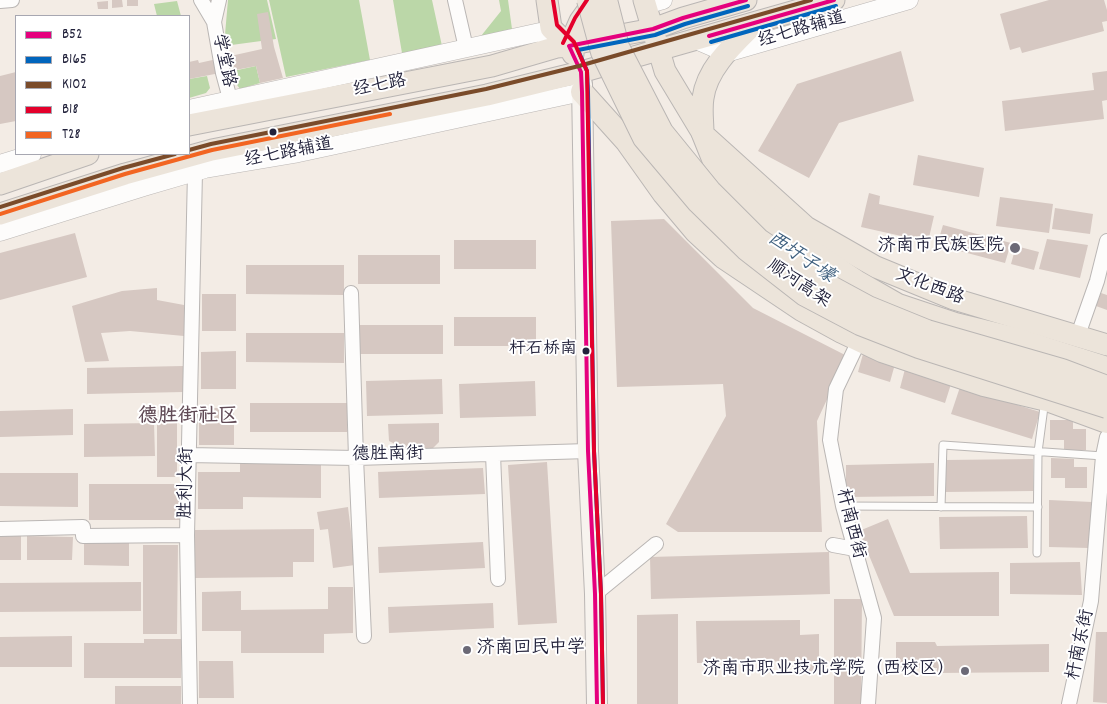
<!DOCTYPE html>
<html>
<head>
<meta charset="utf-8">
<style>
	body { margin:0 }
	#map { position:relative; width:1107px; height:704px; overflow:hidden; background:#f3ece5; font-family:Dekko,sans-serif }
	canvas { display:block }
	.legend { position:absolute; left:15px; top:15px; width:175px; height:140px; box-sizing:border-box; background:#fff; border:1px solid #a7a7b1; margin:0; padding:6px 9px; list-style:none; font-size:15px; color:#22223b }
	.legend li { display:flex; align-items:center; gap:10px; height:25px }
	.legend b { width:25px; border:1px solid #a7a7b1 }
</style>
</head>
<body>
<div id="map">
<canvas width="1107" height="704"></canvas>
<ul class="legend">
<li><b style="height:6px;background:#e5007d"></b>B52</li>
<li><b style="height:6px;background:#0065bd"></b>B165</li>
<li><b style="height:6px;background:#7a4b2a"></b>K102</li>
<li><b style="height:6px;background:#e4002b"></b>B18</li>
<li><b style="height:6px;background:#f26522"></b>T28</li>
</ul>
</div>
<script>
const c = document.querySelector('canvas').getContext('2d');
c.lineJoin = 'round';
function paint(path, color) {
  c.fillStyle = color;
  c.fill(path, 'evenodd');
}
function trace(path, color, width, dash) {
  c.strokeStyle = color;
  c.lineWidth = width;
  c.lineCap = dash ? 'butt' : 'round';
  c.setLineDash(dash || []);
  c.stroke(path);
}
function drawText(font, color, halo, rows, align = 'center') {
  c.font = font + ' Dekko,"LXGW WenKai TC",sans-serif';
  c.lineWidth = 4;
  c.setLineDash([]);
  c.textBaseline = 'middle';
  c.strokeStyle = halo;
  c.fillStyle = color;
  for (const [text, x, y, turn = 0] of rows) {
    c.save();
    c.translate(x, y);
    c.rotate((+turn || 0) * Math.PI / 180);
    c.textAlign = isNaN(turn) ? turn : align;
    if (halo) c.strokeText(text, 0, 0);
    c.fillText(text, 0, 0);
    c.restore();
  }
}
paint(new Path2D(`
	M228 0H267L276 39 224 46Z
	M269 0H359L370 60 286 77Z
	M393 0H432L442 46 402 53Z
	M499 0H508L512 29 470 39 481 36 501 11Z
	M177 1 181 16H157L154 4Z
	M256 66 260 83 240 89 235 82 233 71Z
	M207 76 210 88 206 93 189 98V79Z`), '#bbd7a8');
paint(new Path2D(`
	M112 0H122L123 7 112 8Z
	M127 0H138V6H127Z
	M1049 0H1104L1107 10V21L1102 22 1104 31 1022 53 1020 47 1010 50 1000 14Z
	M108 1V9H98L97 2Z
	M268 12 274 47 283 78 260 83 256 66 189 79V62L198 60 199 63 262 49 257 14Z
	M901 51 914 101 839 123 809 178 758 151 797 84Z
	M1107 71V100L1102 101 1104 119 1005 131 1002 101 1094 90 1092 73Z
	M16 72V121L0 124V76Z
	M918 155 984 168 979 197 913 185Z
	M869 193 880 196 879 204 934 216 928 242 861 227Z
	M1000 197 1053 204 1049 233 996 226Z
	M1055 208 1093 214 1090 234 1052 229Z
	M664 219 753 308 847 356 817 421 822 532H678L666 524 726 416 723 384 617 387 611 221Z
	M943 225 1011 243 1005 263 937 245Z
	M75 233 87 277 0 300V253Z
	M1047 239 1088 245 1080 278 1039 269Z
	M454 240H536V269H454Z
	M1016 246 1039 252 1034 270 1011 264Z
	M358 255H440V284H358Z
	M246 265H344V295L246 294Z
	M157 288V300L184 305V336L130 331 101 333 109 361 85 362 72 306 122 291Z
	M1101 293 1107 295V310L1096 306Z
	M202 294H236V331H202Z
	M454 317H536V346H454Z
	M360 325H443V354H360Z
	M246 333H344V363L246 362Z
	M236 351V389H201V352Z
	M863 354 895 364 890 382 858 372Z
	M183 366 184 392 87 394V368Z
	M905 369 951 384 945 403 900 388Z
	M442 379 443 414 367 416 366 381Z
	M535 381 536 416 460 418 459 384Z
	M960 387 1040 412 1032 439 951 414Z
	M250 403H348L347 432H250Z
	M199 408H234V445H199Z
	M73 409V435L0 437V411Z
	M157 410H177V477H157Z
	M1050 420H1073V429H1086V450H1064V440H1050Z
	M154 423 155 456 84 457V424Z
	M439 423V442L433 448H403L389 441 388 424Z
	M1051 458 1074 459V467H1087V488H1065V478H1051Z
	M1033 459V491L945 492V460Z
	M240 462H321V498L243 497V509H198V472H240Z
	M547 462 557 623 518 625 508 465Z
	M934 463V496L846 497V465Z
	M483 468 485 494 379 498 378 472Z
	M0 473H78V507L0 506Z
	M89 484H182V520H89Z
	M1049 500 1092 502 1089 548 1049 547Z
	M348 507 355 565 333 568 328 529 320 530 317 512Z
	M1027 516 1028 548 940 549 939 517Z
	M888 519 910 573 999 572V616H894L859 531Z
	M314 529V562H293V577L195 578V530Z
	M0 536H21V560H0Z
	M27 536 73 537 72 560H27Z
	M84 541 129 542V566L84 565Z
	M483 542 485 568 379 573 378 547Z
	M143 545H178L177 634H143Z
	M829 552 830 594 651 599 650 557Z
	M1080 562 1082 595 1010 594V563Z
	M141 582V611L0 612V583Z
	M328 587H353V633L324 634V653H241V631H202V592L241 591V610L328 609Z
	M834 599H862L861 704H834Z
	M493 603 494 628 389 633 388 607Z
	M678 614V704H637V615Z
	M800 620V635L819 634V673H797L796 661 697 663 696 621Z
	M1096 632H1107V703L1093 702Z
	M72 636V667H0V637Z
	M144 639H181V678H84V643H144Z
	M896 642H935L937 646 1049 644V672L937 673V668H896Z
	M199 661H233L234 698H199Z
	M115 686H181V704H115Z`), '#d6c8c2');
const service = new Path2D(`
	M843 506 1038 507
	M941 507 943 445 1103 456
	M1037 553 1038 452 1044 407`);
const minor = new Path2D(`
	M201 0 214 22 223 73 230 99
	M455 0 466 48
	M0 1 12 0
	M214 22 219 0
	M351 293 356 458 364 636
	M1078 335 1097 281 1107 241
	M856 347 836 389 830 440 843 506 874 618 868 704
	M493 454 498 579
	M188 455 356 458 588 451
	M0 529 83 527V536L187 535
	M833 545 855 549
	M595 594 656 544
	M190 704 187 535 195 172
	M1069 704 1091 601 1103 456 1107 437`);
const tertiary = new Path2D(`
	M645 5 663 0
	M696 40 726 53 909 0
	M189 109 540 32 557 47
	M0 164 32 154
	M0 232 144 187 205 169 294 154 582 92`);
const secondary = new Path2D(`
	M582 84 588 451 595 594 597 704`);
const primary = new Path2D(`
	M547 0 551 28 569 46 573 54
	M644 0 665 71 703 134 806 227 876 267 954 299 1107 345
	M569 46 580 21 595 0
	M189 125 492 66 557 47 569 46 583 42 653 29 683 18 746 0
	M703 133C703 122 701 109 703 98 707 68 734 44 754 24
	M0 184 88 154
	M0 214 125 174 212 150 487 95 581 72 834 0`);
const trunk = new Path2D(`
	M582 92 627 142 664 194 696 232 723 257 802 310 842 332 882 351 984 385 1047 400 1107 422
	M703 134 713 159 737 189 775 224 814 253 856 281 898 305 955 324 1016 339 1107 368`);
trace(service, '#bab6b4', 9);
trace(minor, '#bab6b4', 16);
trace(tertiary, '#bab6b4', 19);
trace(secondary, '#bab6b4', 22);
trace(primary, '#bab6b4', 23);
trace(trunk, '#bab6b4', 24);
trace(service, '#fdfcfb', 7);
trace(minor, '#fdfcfb', 14);
trace(tertiary, '#fdfcfb', 18);
trace(secondary, '#f7f3ee', 20);
trace(primary, '#ece4da', 21);
trace(trunk, '#ece4da', 22);
const trunkBridge = new Path2D(`
	M588 0 602 52 644 138 698 202 746 249 805 295 860 324 919 347 1107 407
	M606 0 618 47 662 132 710 191 759 240 820 281 868 307 927 331 1062 370 1107 387`);
trace(trunkBridge, '#bab6b4', 24, []);
trace(trunkBridge, '#ece4da', 22);
trace(new Path2D(`
	M709 36 834 0
	M597 704 595 594 588 451 582 92 581 72 569 46 653 29 683 18 746 0`), '#e5007d', 4);
trace(new Path2D(`
	M711 42 836 6
	M603 704 601 594 594 451 588 92 587 71 578 50 655 35 685 24 748 6`), '#0065bd', 4);
trace(new Path2D(`
	M189 150 211 144 486 89 579 66 811 0
	M0 207 123 168 175 154`), '#7a4b2a', 4);
trace(new Path2D(`
	M553 0 557 25 574 42 587 71 594 451 601 594 603 704
	M563 43 575 18 587 0`), '#e4002b', 4);
trace(new Path2D(`
	M0 214 125 174 212 150 390 114`), '#f26522', 4);
for (const [x, y, r, color] of [
	[273,132,4.5,"#22223b"],
	[1015,248,6,"#6b6976"],
	[586,351,4.5,"#22223b"],
	[467,650,5,"#6b6976"],
	[965,671,5,"#6b6976"]
]) {
  const dot = new Path2D();
  dot.arc(x, y, r, 0, 2 * Math.PI);
  c.fillStyle = color;
  c.fill(dot);
  trace(dot, '#fff', 2);
}
drawText('17px', '#22223b', '#fff', [
	["杆石桥南",577,351]
], 'right');
drawText('18px', '#22223b', '#fff', [
	["经七路辅道",802,31,-16],
	["学堂路",222,61,78],
	["经七路",380,87,-11],
	["经七路辅道",289,154,-11],
	["顺河高架",798,285,34],
	["文化西路",929,288,21],
	["德胜南街",388,456,-1],
	["胜利大街",188,483,-89],
	["杆南西街",849,524,76],
	["杆南东街",1082,645,-78]
]);
drawText('18px', '#22223b', '#fff', [
	["济南市民族医院",1004,248],
	["济南回民中学",477,650,"left"],
	["济南市职业技术学院（西校区）",955,671]
], 'right');
drawText('italic 19px', '#3f607f', '#fff', [
	["西圩子壕",800,259,34]
]);
drawText('bold 20px', '#624c57', '#fff', [
	["德胜街社区",188,418]
]);
</script>
</body>
</html>
